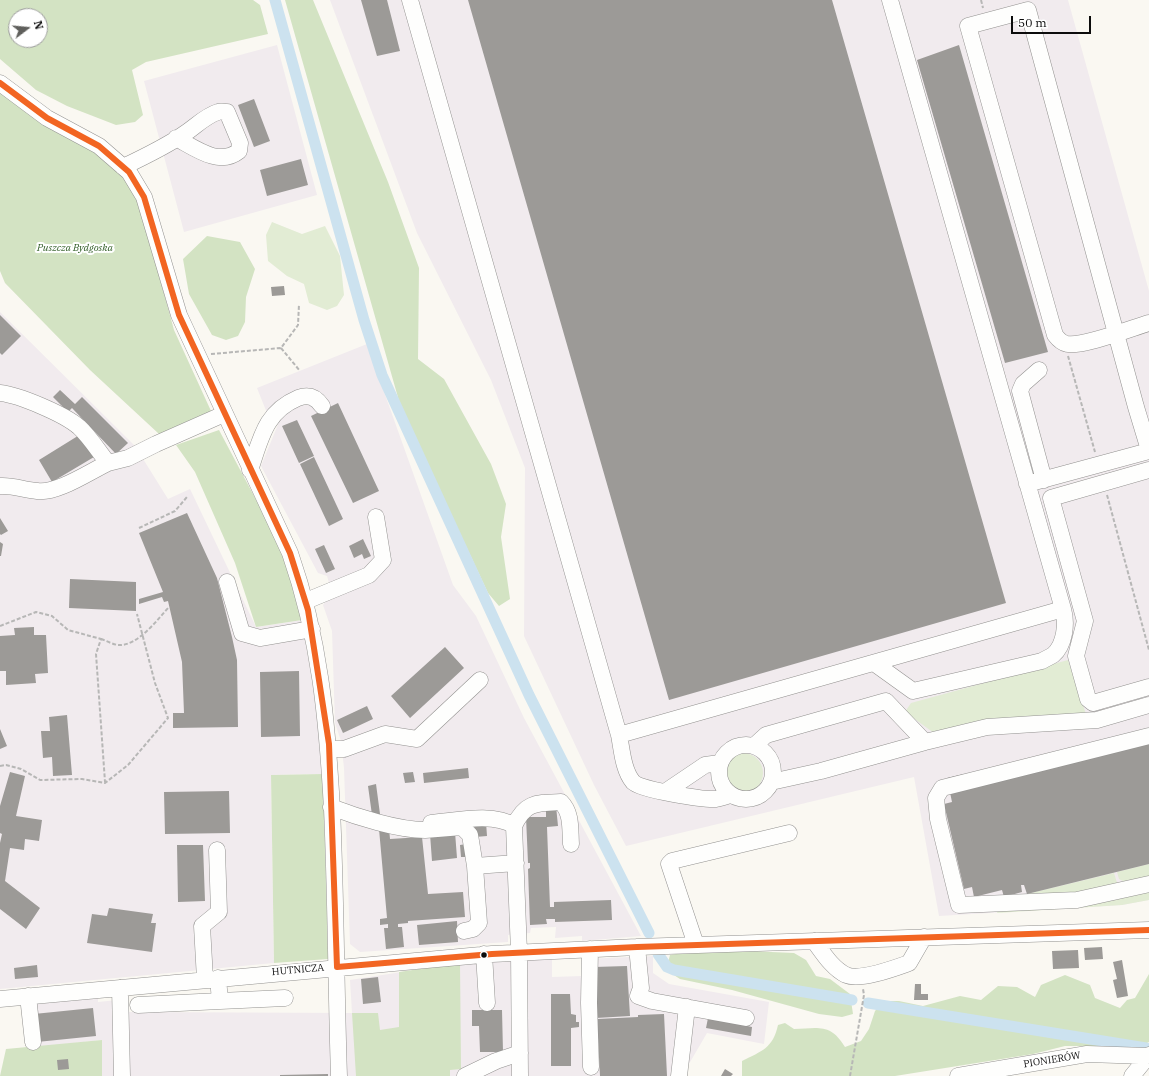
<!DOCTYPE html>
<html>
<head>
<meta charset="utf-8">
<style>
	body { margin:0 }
	#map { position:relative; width:1149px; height:1076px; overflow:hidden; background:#faf8f2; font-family:"IBM Plex Serif",serif }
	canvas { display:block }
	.north { position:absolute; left:8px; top:8px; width:40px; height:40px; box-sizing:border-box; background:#fff; border:1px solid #9e9e9e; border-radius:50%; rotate:74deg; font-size:11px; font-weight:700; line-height:16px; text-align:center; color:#0c0c0c }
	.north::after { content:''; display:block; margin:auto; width:14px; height:18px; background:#5f5f5c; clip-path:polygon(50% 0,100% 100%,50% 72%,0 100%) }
	.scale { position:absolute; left:1011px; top:16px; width:80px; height:18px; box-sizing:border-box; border:2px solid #0c0c0c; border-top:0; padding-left:5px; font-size:12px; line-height:14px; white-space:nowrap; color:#0c0c0c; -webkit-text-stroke:3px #fff; paint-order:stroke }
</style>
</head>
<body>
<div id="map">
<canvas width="1149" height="1076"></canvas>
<div class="north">N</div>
<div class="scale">50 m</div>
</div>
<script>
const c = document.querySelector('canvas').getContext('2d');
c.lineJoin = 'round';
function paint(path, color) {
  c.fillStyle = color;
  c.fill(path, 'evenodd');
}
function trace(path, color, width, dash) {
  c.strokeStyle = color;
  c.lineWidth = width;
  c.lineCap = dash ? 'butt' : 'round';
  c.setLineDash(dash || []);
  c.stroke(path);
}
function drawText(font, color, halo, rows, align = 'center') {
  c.font = font + ' "IBM Plex Serif",serif';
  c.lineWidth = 4;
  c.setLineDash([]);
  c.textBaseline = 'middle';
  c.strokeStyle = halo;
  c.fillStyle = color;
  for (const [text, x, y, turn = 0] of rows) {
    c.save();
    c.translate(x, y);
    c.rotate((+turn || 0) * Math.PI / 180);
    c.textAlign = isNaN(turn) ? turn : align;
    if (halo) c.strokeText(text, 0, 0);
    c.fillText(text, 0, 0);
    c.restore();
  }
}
paint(new Path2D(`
	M330 0H1068L1149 291V900L1122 905 939 916 914 777 626 846 594 785 524 636 525 468 491 380 417 233Z
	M277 45 317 195 184 232 144 81Z
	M0 312 135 446 168 499 190 489 256 627 302 620 319 725 323 774 271 775 274 963 0 989Z
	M367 344 453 585 476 616 524 718 641 936 582 941V936L555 938 556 927 531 928 530 933 508 935V942L360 952 350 944 344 768 341 741 335 723 332 631 323 605 332 593 327 576 318 573 261 466 279 422 267 413 257 388Z
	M653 956V973L669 984 769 1002 764 1044 707 1033 686 1069 687 1076H102V1040L29 1048 26 1005 98 998V1002L127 999 128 1012 352 1013 350 980 460 963 552 959V977L582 976 583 959Z`), '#f1ebee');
paint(new Path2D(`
	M272 222 302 234 325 226 340 256 344 295 337 306 327 310 309 303 304 284 287 276 268 261 266 235Z
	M1068 660 1086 714 934 733 905 712 911 703Z
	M723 773a20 20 0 1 1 40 0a20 20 0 1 1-40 0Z
	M1149 864V876L1125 882 1119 879 1117 872Z
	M1114 873 1118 886 1093 892 1027 897V894Z
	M1149 889V900L1122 905 997 913 998 910Z`), '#e2ecd4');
paint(new Path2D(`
	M0 0H253L260 5 268 34 146 62 132 70 143 115 135 122 116 125 67 106 36 90 0 59ZM16 16H40V40H16Z
	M285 0H313L388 182 419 268 418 359 444 379 491 464 506 504 501 537 510 599 499 606 488 593 401 408Z
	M0 88 105 151 137 195 174 330 211 411 159 434 90 370 5 283 0 271Z
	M207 236 240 242 255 269 246 297 245 322 238 336 226 340 212 335 189 294 183 259Z
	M219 430 287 558 302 620 256 627 235 563 195 472 176 445Z
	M323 774 328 959 274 963 271 775Z
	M748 951 794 953 806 960 816 976 830 979 850 994 853 1014 842 1017 819 1014 732 990 680 979 666 970 670 955 688 952Z
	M460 963 461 1069 450 1070V1076H356L352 1013H378L380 1030 399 1027V972Z
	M1149 974V1042L1133 1050 1099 1046H1065L1033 1054 895 1076H742V1061C762 1051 773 1048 778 1025L785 1023 794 1029C818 1028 831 1023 845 1047L861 1041 869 1029 875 1011 884 1001H899L923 1006 960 996 981 1000 998 986 1017 987 1035 997 1041 985 1065 975 1090 985 1095 998 1120 1008 1127 1000 1135 998Z
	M102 1040V1076H0L6 1049Z`), '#d3e3c3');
trace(new Path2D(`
	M275 0 364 320 382 375 529 695 649 933
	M658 954 667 967 674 970 852 1000
	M868 1003 1146 1048`), '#cce2ef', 11);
paint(new Path2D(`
	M361 0H387L400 51 377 56Z
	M468 0H832L1006 603 669 700Z
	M959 45 1048 352 1005 363 917 60Z
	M254 99 270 141 254 147 238 105Z
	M301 159 308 185 267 196 260 170Z
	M284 286 285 295 272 296 271 287Z
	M0 315 21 336 2 355 0 353Z
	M60 390 75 404 82 397 128 443 116 454 72 408 68 412 53 397Z
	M338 403 379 491 353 503 311 416Z
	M297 420 314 456 299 463 282 426Z
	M81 434 94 457 52 482 39 460Z
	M314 457 343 519 329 526 300 464Z
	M187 513 217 578 232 637 237 660 238 727 173 728V713H184L182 662 168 601 164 602 162 597 139 604V599L163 592 139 533Z
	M0 518 8 531 1 535 0 534Z
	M363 539 371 556 364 559 362 554 354 558 349 546Z
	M0 542 3 544 1 556H0Z
	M324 545 335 569 326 573 315 549Z
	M70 579 136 582V611L69 608Z
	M34 627V635H46L48 673 35 674 36 683 6 685V671H0V636L15 635 14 628Z
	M445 647 464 668 410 718 391 696Z
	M299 671 300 736 261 737 260 672Z
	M367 706 373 719 343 733 337 720Z
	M67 715 72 775 53 776 52 757 43 758 41 731H50L49 717Z
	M0 729 7 746 0 749Z
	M1149 744V864L1027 894 1024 885H1021L1022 892 1004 897 1002 890 974 897 972 887 964 889 944 804 952 802 947 778 964 774 968 788Z
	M468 768 469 778 424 783 423 773Z
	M10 772 25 776 16 816 42 820 39 841 25 839 24 850 10 848 5 881 40 908 26 929 0 909V843L2 834 0 833V806Z
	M413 772 415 782 405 783 403 773Z
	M376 784 380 814 372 815 368 786Z
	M229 791 230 833 165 834 164 792Z
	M546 806H556L558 826 547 827 550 907H554V902L611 900 612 920 555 922V919H546L547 924 530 925 528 869 530 868V863H528L526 817H546Z
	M486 822 487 836 475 837 474 823Z
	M389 828 390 839 422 837 428 894 463 892 465 917 408 921V923L398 924V927H402L404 947 386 949 384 928H388V924L380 925V919L387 918 379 829Z
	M455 832 457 858 432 861 430 834Z
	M466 844 467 857H461L460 845Z
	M177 845H203L205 901 178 902Z
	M109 908 153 914 151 923H156L152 952 87 943 92 914 107 916Z
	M457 921 458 942 419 945 417 925Z
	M1102 947 1103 959 1085 960 1084 948Z
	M1078 950 1079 968 1053 969 1052 951Z
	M1122 960 1128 996 1117 998 1113 980 1117 979 1113 962Z
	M37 965 38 977 15 979 14 968Z
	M627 966 630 1016 596 1018 594 967Z
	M378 977 381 1002 363 1004 361 979Z
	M915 984H921V994H928V1000H914Z
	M551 994H570L571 1014 576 1015V1022H579V1027L571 1028V1066H551Z
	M93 1008 96 1036 37 1042 34 1014Z
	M472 1010H502L503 1052H480L479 1026H472Z
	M664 1014 667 1076H600L597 1019 638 1017V1015Z
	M708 1018 752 1027 751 1036 706 1028Z
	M68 1059 69 1069 58 1070 57 1060Z
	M725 1069 733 1074 731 1076H721Z
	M328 1074V1076H280V1075Z`), '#9c9a97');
const minor = new Path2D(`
	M410 0 619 735 1063 609 890 0
	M0 83 47 118 99 146 129 172 144 197 179 315 290 553C320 639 327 719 332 809 336 898 336 987 339 1076
	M123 167C144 157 165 147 184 134 195 127 205 116 218 112 221 111 224 112 227 112L240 143 239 151C219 167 195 148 176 138
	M1149 323C1132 328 1083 347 1067 344 1062 343 1058 339 1055 335L968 26 1028 10 1136 407 1149 450
	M1039 370 1023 384 1020 391 1044 480
	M0 393C19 395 64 414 79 427 90 437 99 452 108 463L128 458 156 444 224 414
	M250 470C261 438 265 412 298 398 309 394 316 397 322 406
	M1149 470 1051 498 1085 621 1076 656 1088 699 1093 703 1149 687
	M1027 484 1149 451
	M0 486C13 485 24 490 37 491 57 494 89 472 108 463
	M227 582 242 633 260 638 312 629
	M306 601 369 575 383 560 376 517
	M874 663 913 691 1042 661C1045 659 1050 657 1053 655 1065 645 1067 623 1063 609
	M619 735C622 750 623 770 633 782 641 790 704 800 716 799 721 798 726 796 731 795
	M1149 736 942 788 936 798 938 819 959 905 1077 900 1149 884
	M719 772a27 27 0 1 1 54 0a27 27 0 1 1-54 0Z
	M754 746 766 735 886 701 925 742
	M329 749H344L385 734 417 739 480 680
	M771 782 821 771 925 742 987 727 1097 720 1149 705
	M665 792 705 765 720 763
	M331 807C357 817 398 830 425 830 437 829 450 828 462 827L470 835 475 866
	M431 823C455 821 494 812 514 826L519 952 520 1076
	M514 826C525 802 536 803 561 802 572 813 570 829 571 844
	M464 931 473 929 479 923 475 866 516 863
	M814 941C823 953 832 968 846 975 860 981 895 968 909 963L924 937
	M696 945 669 864 672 861 789 833
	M637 947 641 988 638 996 652 1001 746 1018
	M590 949 589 1003 591 1067
	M484 954 487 1003
	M218 978 220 1001 285 998
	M205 979 202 926 219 912 217 850
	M120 988 122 1076
	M28 996 33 1042
	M0 999 492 954 637 947 1149 930
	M138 1005 220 1001
	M465 1076 496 1061 520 1053
	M679 1076 687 1007
	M958 1076 1087 1054 1147 1056
	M1132 1076 1149 1055`);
trace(minor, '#939290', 17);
trace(new Path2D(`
	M981 0 983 8
	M281 348 300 371
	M211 354 281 348 298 325 299 304
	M1068 356 1095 452
	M1107 495 1149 650
	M139 528 175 511 187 497
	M0 626 36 612 52 616 68 630 101 639 96 654 105 782
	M101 639C107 641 114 645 119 645 138 646 158 619 169 607
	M0 766 6 765 21 769 40 780 82 779 105 783 128 765 168 718 155 683 137 614
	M850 1076 864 995 863 989`), '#b7b7b6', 2, [4, 2]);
trace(minor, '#fefefd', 16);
trace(new Path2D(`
	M0 83 47 118 99 146 129 172 144 197 179 315 290 553 308 610 329 744 337 967
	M337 967 492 954 637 947 1149 930`), '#f26522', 6);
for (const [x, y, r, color] of [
	[484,955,3.5,"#0c0c0c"]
]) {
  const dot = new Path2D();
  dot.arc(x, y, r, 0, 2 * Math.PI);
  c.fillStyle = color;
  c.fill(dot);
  trace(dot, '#fff', 1.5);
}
drawText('italic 10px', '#2f5c25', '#fff', [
	["Puszcza Bydgoska",75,248]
]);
drawText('10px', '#0c0c0c', '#fff', [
	["HUTNICZA",298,970,-5],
	["PIONIERÓW",1052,1060,-9]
]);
</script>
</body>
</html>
